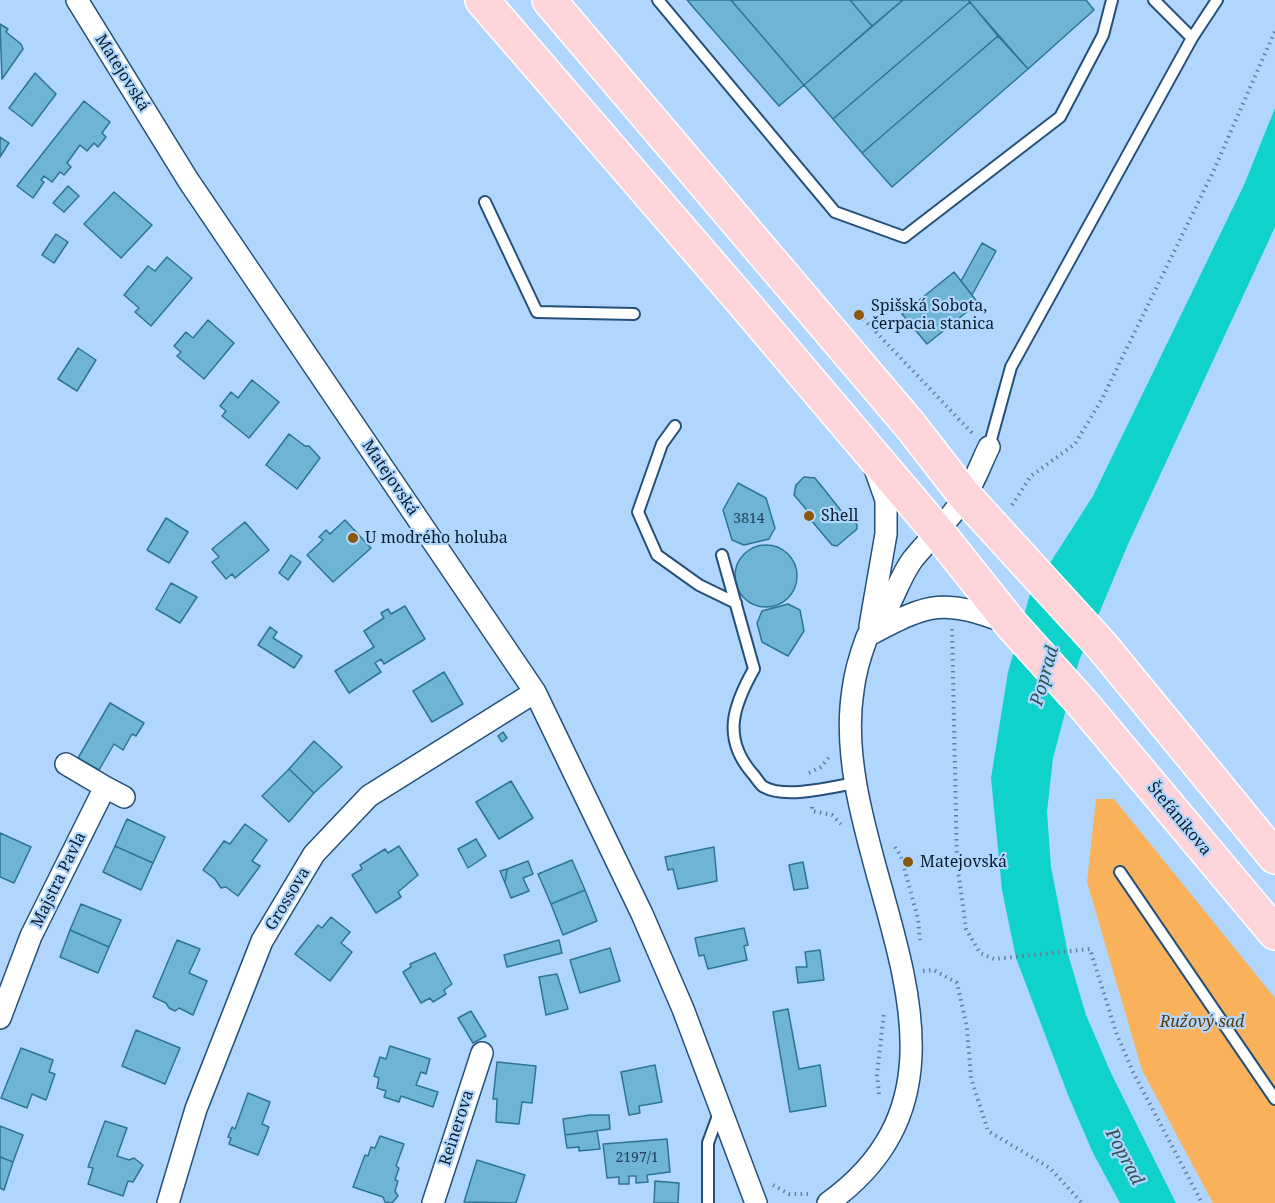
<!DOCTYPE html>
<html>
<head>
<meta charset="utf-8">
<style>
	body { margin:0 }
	canvas { display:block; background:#b0d6fd }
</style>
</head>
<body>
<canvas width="1275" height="1203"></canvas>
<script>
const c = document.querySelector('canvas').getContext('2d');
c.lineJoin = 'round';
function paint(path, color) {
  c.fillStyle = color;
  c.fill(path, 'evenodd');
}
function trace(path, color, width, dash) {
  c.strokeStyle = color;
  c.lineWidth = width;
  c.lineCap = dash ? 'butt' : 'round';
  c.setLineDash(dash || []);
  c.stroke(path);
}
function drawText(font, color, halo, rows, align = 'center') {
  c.font = font + ' "Noto Serif",serif';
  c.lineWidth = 4.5;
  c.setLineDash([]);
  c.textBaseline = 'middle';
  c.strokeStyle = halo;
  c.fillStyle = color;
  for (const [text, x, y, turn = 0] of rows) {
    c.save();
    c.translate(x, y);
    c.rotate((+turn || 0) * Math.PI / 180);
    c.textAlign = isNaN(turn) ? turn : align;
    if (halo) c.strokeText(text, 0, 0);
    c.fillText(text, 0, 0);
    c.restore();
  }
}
paint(new Path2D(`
	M1096 799H1114L1275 998V1203H1213L1142 1070 1087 882Z`), '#f9b25b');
paint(new Path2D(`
	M1275 108V227L1129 542 1079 661 1053 758 1047 812 1051 867 1068 954 1086 1015 1111 1073 1176 1203H1120L1093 1153 1068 1095 1016 958 1002 890 991 778 1008 672 1030 594 1093 496 1244 185Z`), '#0fd2ca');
const building = new Path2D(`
	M687 0H731L804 85 779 106Z
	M731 0H850L872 26 804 85Z
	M850 0H903L872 26Z
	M903 0H968L970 2 833 119 804 85Z
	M968 0H1086L1094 10 1028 69Z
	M970 2 998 36 862 153 833 119Z
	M0 24 8 29 6 32 21 44 23 49 2 79Z
	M998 36 1028 69 892 187 862 153Z
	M35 73 56 94 32 126 9 108Z
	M84 101 110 122 102 133 106 137 98 147 94 143 87 151 80 145 67 163 71 167 64 175 60 172 52 182 44 176 41 180 44 182 33 198 17 186Z
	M0 137 9 143 0 157Z
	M68 186 79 196 64 212 53 203Z
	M114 192 152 225 121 258 84 224Z
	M56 234 68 242 54 263 42 255Z
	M982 243 996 251 972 295 961 281Z
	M167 257 192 278 151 326 135 312 139 308 124 295 148 266 155 271Z
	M954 272 978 303 927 344 902 314Z
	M208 320 234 343 204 379 177 356 181 352 174 346 186 332 193 338Z
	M78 348 96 360 77 391 58 379Z
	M252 380 279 402 249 438 222 416 226 411 220 406 231 392 238 398Z
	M289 434 305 446H309L320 458 297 489 266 465Z
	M804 477 815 478 843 513H848L857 525V529L837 546 832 545 811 520V515L794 495 796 485Z
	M738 483 766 498 775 528 769 539 744 545 732 540 723 510Z
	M166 518 188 532 169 563 147 550Z
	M345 520 371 548 333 582 307 555 323 540 319 537 326 530 330 534Z
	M245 522 269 550 235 578 232 574 226 579 212 562 219 557 212 549Z
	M735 576a31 31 0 1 1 62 0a31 31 0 1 1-62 0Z
	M291 555 301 562 288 580 279 573Z
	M171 583 197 597 180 623 156 609Z
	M788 604 800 610 804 631 788 656 762 642 757 623 762 611Z
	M405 606 425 639 384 664 381 659 375 663 381 672 349 693 335 671 374 647 364 631 384 618 381 613 388 609 391 614Z
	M270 627 277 632 273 638 302 656 294 668 258 645Z
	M444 672 463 704 432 722 413 691Z
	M110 703 144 723 136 736 132 734 123 750 114 744 99 770 78 758Z
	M503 732 507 738 502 742 498 736Z
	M314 741 342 767 314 793 289 769Z
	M289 769 314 793 289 822 262 796Z
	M511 781 533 818 499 839 476 802Z
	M127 819 165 837 153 863 115 846Z
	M245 824 267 840 252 861 260 866 238 896 226 887 221 888 215 879 203 870 224 841 230 844Z
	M0 833 31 847 14 883 0 877Z
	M476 839 486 856 468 868 458 849Z
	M115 846 153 863 141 890 103 872Z
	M399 846 418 875 398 892 401 897 376 913 352 875 362 869 360 865 385 849 388 853Z
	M714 847 717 881 678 889 673 869 668 870 665 857Z
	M572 860 585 890 551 904 538 874Z
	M528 861 533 874 523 878 529 891 511 898 505 883 507 869Z
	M803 862 808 888 794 890 789 865Z
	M507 869 505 883 500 871Z
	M585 890 597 921 563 935 551 904Z
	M81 904 121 920 109 947 70 930Z
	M331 917 350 932 341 943 352 952 330 981 295 954 318 925 322 928Z
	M744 928 748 945 744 946 747 960 708 969 704 955 699 956 695 938Z
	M70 930 109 947 98 973 60 957Z
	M177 940 200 949 189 973 207 981 193 1015 179 1008 175 1011 169 1008 166 1003 153 997Z
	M559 940 562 953 507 967 504 955Z
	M610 948 620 981 580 993 570 960Z
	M820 950 824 980 798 983 796 967H807L805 952Z
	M435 953 452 984 444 990 446 994 433 1002 430 998 421 1003 403 972 411 967 410 964Z
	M557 974 568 1009 546 1015 539 977Z
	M788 1009 799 1069 820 1065 826 1106 790 1112 773 1012Z
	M471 1011 486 1036 473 1043 458 1018Z
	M136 1030 180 1048 165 1084 122 1066Z
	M390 1046 430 1059 426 1074 421 1072 416 1085 438 1092 433 1107 401 1096 399 1102 384 1097 386 1091 377 1088 379 1078 374 1076 380 1057 386 1059Z
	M21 1048 53 1060 49 1072 55 1074 46 1100 32 1094 27 1108 1 1098Z
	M497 1062 536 1066 532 1103 522 1102 519 1124 496 1122 497 1099H493Z
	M655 1065 662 1102 639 1106 640 1113 629 1115 621 1072Z
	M248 1093 270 1102 262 1124 269 1127 258 1155 229 1144 231 1138 228 1137 232 1127 235 1129Z
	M590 1115H609L610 1129 565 1135 563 1119Z
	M105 1121 127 1128 117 1156 129 1160 134 1158 143 1165 133 1182 128 1181 123 1196 88 1184 93 1168 88 1167Z
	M0 1126 23 1135 13 1162 0 1157Z
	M597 1131 600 1149 579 1151V1147L567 1148 565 1135Z
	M380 1136 404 1144 396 1166 399 1168 395 1180 398 1181 395 1191 398 1196 392 1203 385 1202 383 1197 353 1187 365 1155 368 1156 371 1147 375 1148Z
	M667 1139 670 1172 647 1175 648 1182 636 1183V1176H629V1184H619V1177L607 1178 603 1144Z
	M0 1157 13 1162 4 1190 0 1188Z
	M477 1160 525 1175 516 1203 464 1202Z
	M655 1181 679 1183 678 1203H654Z`);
paint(building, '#6db4d5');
trace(building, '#2d7594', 1.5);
const lane = new Path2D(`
	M658 0 835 212 904 237 1060 117 1103 35 1112 0
	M1154 0 1192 38
	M485 202 537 312 634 314
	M675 426 662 444 638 512 657 555 699 585 736 603
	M989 447 1011 367 1192 38 1217 0
	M722 555 754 669C733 706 722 738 752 773 756 777 760 785 764 787 785 799 833 787 855 783
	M1120 872 1275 1099
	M708 1203V1143L719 1113`);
const street = new Path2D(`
	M77 0 188 180 535 692 642 914 683 1009 756 1203
	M870 626 886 534V500L874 466
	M871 634C931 602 943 599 1008 623
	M105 787 124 797
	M0 1018 31 936 105 787 66 764
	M168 1203 196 1109 262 941 314 854 369 796 535 692
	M433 1203 482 1053
	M828 1203C1014 1070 826 860 853 690 855 673 861 653 867 637 872 625 883 615 890 603 897 589 903 572 913 559 930 538 951 519 965 496 975 481 981 463 989 447`);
const primary = new Path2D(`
	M482 0 742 301 937 531 1011 624 1083 704 1275 933
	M549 0 910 425 965 496 1102 646 1275 857`);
trace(lane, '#25507a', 14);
trace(street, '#25507a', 24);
trace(primary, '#fff', 36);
trace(new Path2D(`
	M855 310 972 433
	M1012 505 1031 476 1075 444 1102 399 1213 172 1275 31
	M952 629 957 863 966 929 980 953 994 959 1090 949 1117 1035 1133 1072 1202 1203
	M809 773 821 767 830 756
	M812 807V811L832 815 841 824
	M895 847 901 856 918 919 920 940
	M923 971 934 970 957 983 967 1028 971 1078 988 1131 1050 1168 1082 1203
	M879 1094 877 1075 884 1012
	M773 1185 789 1194H808`), '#627f9c', 4, [1.5, 4.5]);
trace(lane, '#fff', 10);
trace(street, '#fff', 21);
trace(primary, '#fcd4da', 33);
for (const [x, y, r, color] of [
	[859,315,6,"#8c5806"],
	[809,516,6,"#8c5806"],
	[353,538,6,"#8c5806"],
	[908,862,6,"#8c5806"]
]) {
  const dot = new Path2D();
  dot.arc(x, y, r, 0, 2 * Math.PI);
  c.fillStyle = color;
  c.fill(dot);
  trace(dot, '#b0d6fd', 2);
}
drawText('14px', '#234258', null, [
	["3814",749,519],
	["2197/1",637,1158]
]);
drawText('16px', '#0a1c2e', '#b0d6fd', [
	["Matejovská",122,73,58],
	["Matejovská",390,478,56],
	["Štefánikova",1179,819,50],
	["Majstra Pavla",59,880,-64],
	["Grossova",288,899,-59],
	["Reinerova",457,1128,-72]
]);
drawText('16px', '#0a1c2e', '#b0d6fd', [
	["Spišská Sobota,",871,306],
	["čerpacia stanica",871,324],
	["Shell",821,516],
	["U modrého holuba",365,538],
	["Matejovská",920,862]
], 'left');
drawText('italic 16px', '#5b3904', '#b0d6fd', [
	["Ružový sad",1202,1022]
]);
drawText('italic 18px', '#315250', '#b0d6fd', [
	["Poprad",1045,676,-74],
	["Poprad",1124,1157,62]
]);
</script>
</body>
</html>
